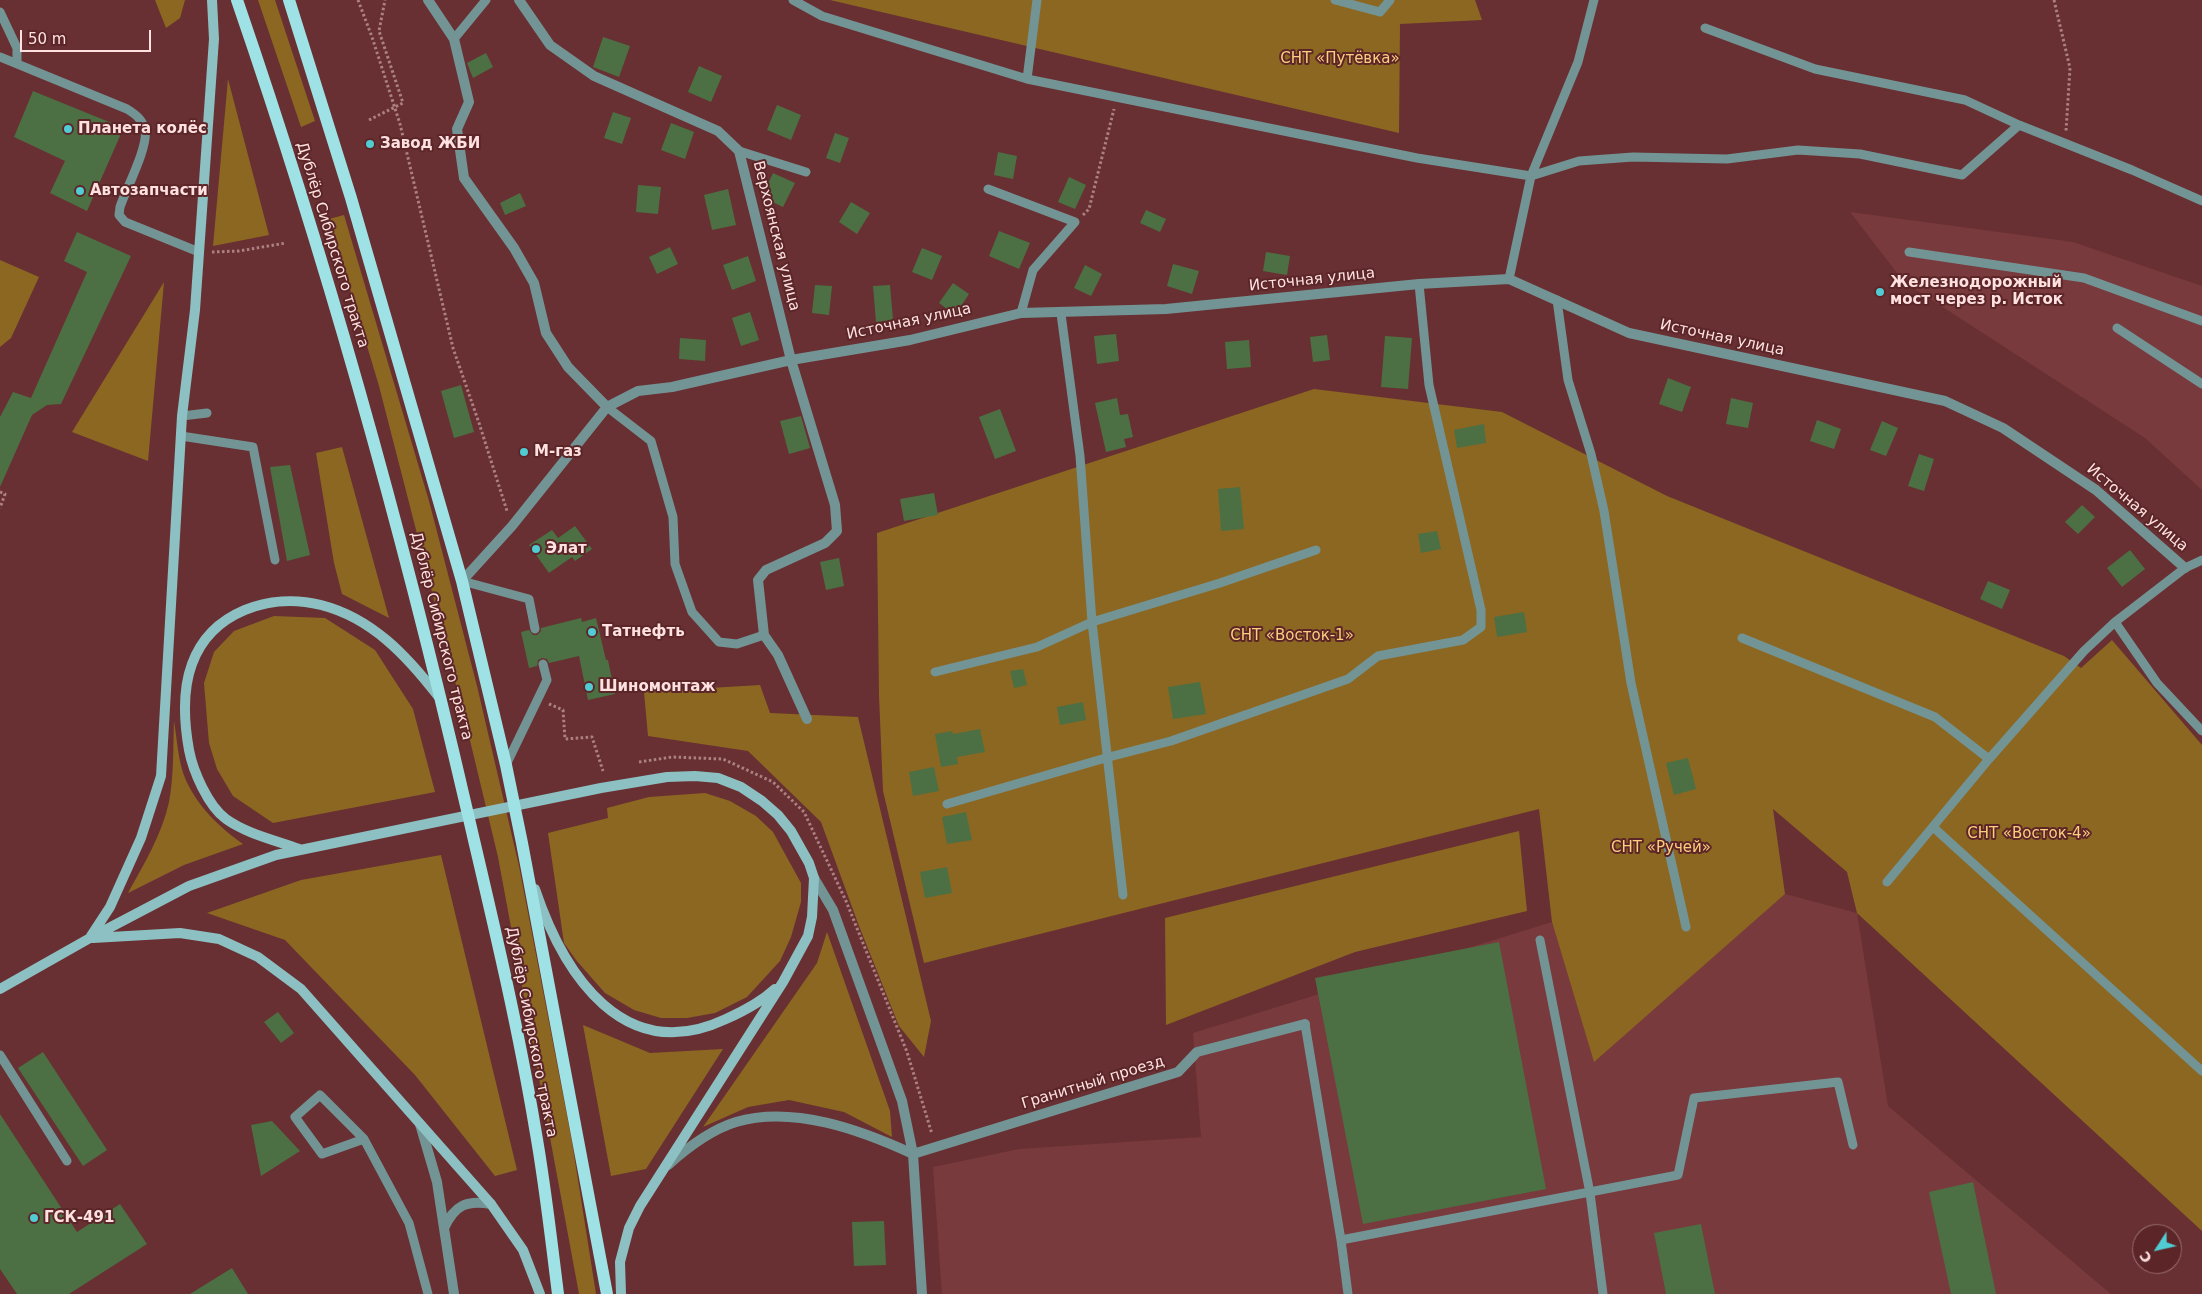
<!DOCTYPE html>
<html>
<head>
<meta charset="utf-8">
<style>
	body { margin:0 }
	#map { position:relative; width:2202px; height:1294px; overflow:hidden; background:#683032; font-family:"DejaVu Sans",sans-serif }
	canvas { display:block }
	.north { position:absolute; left:2132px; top:1224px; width:50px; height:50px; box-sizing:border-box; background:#5c2628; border:1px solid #9d7172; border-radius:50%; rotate:235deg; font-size:14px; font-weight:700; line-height:20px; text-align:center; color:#fee1e0 }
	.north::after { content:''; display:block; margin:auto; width:18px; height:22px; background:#51ccd2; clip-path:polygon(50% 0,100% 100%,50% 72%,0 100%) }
	.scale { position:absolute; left:20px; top:30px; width:131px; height:22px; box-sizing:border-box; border:2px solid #fee1e0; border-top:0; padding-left:6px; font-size:15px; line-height:18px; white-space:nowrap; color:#fee1e0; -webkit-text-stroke:4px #5c2628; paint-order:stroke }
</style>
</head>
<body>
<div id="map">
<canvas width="2202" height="1294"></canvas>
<div class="north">С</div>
<div class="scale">50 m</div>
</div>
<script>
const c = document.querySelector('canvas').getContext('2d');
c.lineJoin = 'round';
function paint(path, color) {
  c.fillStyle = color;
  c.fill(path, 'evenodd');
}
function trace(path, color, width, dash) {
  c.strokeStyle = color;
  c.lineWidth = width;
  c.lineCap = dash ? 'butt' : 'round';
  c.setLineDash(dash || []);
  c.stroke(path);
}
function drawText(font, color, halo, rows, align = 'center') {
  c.font = font + ' "DejaVu Sans",sans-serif';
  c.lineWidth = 4;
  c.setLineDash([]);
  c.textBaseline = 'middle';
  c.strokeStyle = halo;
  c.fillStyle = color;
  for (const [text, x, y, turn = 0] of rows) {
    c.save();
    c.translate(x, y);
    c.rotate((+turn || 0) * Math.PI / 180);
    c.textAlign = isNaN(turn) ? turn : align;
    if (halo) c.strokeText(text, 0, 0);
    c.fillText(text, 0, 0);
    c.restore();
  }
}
paint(new Path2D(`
	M1850 212 2073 242 2202 286V490L2145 438 1904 282Z
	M1785 894 1857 913 1888 1106 2111 1294H942L933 1167 1019 1149 1201 1137 1193 1033 1552 922 1594 1061Z`), '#783a3c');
paint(new Path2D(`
	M155 0H185L180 18 166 28Z
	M258 0H275L315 121 301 127Z
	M830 0H1475L1482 20 1400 24 1399 133Z
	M228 79 269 235 213 246Z
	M344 215 429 501 477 686 519 866 572 1142 596 1294H579L498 857 468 732 379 386 329 219Z
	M0 260 39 277 11 338 0 347Z
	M164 282 148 461 72 432Z
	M1314 389 1502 412 1667 496 2064 656 2081 668 2112 640 2202 745V1231L1857 913 1847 872 1773 809 1785 894 1594 1062 1552 922 1539 809 924 963 883 791 879 695 877 533Z
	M342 447 389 618 342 594 334 563 316 453Z
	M274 616 325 618 375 650 413 709 435 792 273 823 233 796 217 769 209 743 204 683 214 652 234 631Z
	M760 685 770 713 858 717 931 1021 924 1057 899 1026 859 926 821 822 748 751 648 736 644 692Z
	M174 721C177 739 178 761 185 778 197 806 219 827 243 844L184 865 128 893C144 864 162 834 169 802 174 775 173 747 174 721Z
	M705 793 730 801 756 816 773 832 801 883V902L791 937 780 961 747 997 715 1013 687 1018H661L634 1010 605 993 576 960 564 943 548 833 608 818 607 808 649 797Z
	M1519 831 1527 911 1355 952 1166 1025 1165 918Z
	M441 855 517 1170 495 1176 415 1075 285 940 207 913 301 880Z
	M827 932 890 1111 892 1137 844 1112 789 1100 748 1107 703 1127 817 963Z
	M583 1025 650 1053 723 1049 646 1169 611 1176Z`), '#8c6722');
paint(new Path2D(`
	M603 37 630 46 619 77 593 67Z
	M486 53 493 67 473 78 467 63Z
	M699 66 722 76 711 102 688 92Z
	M33 91 114 124 120 136 87 211 50 193 65 161 14 137Z
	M777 105 801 115 791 140 767 130Z
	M613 112 631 118 622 144 604 138Z
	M671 123 694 132 685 159 661 150Z
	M835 133 849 138 840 163 826 158Z
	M998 152 1017 156 1013 179 994 175Z
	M773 173 795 183 783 207 762 197Z
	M1069 177 1086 185 1075 209 1058 202Z
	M638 185 661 187 658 214 636 212Z
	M728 189 736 225 712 230 704 195Z
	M520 193 526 206 505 215 500 203Z
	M851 202 870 213 857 234 839 222Z
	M1146 210 1166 219 1160 232 1140 223Z
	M999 231 1030 243 1019 269 989 256Z
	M77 232 131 256 61 404 47 405 32 415 0 487V417L13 392 31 398 87 272 64 261Z
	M670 247 678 264 657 274 649 257Z
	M922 248 942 256 932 280 912 272Z
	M1266 252 1290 256 1287 275 1263 271Z
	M748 256 756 281 732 290 723 265Z
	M1173 264 1199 271 1192 294 1167 286Z
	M1085 265 1102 274 1091 296 1074 288Z
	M953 283 969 294 955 315 939 303Z
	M815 285 832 286 829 315 812 313Z
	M890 285 893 320 876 322 873 286Z
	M750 312 759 340 741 346 732 318Z
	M1116 334 1119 361 1097 364 1094 336Z
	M1327 335 1330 360 1313 362 1310 337Z
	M1385 336 1412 338 1408 389 1381 387Z
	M680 338 706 340 705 361 679 359Z
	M1249 340 1251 367 1227 369 1225 342Z
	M1668 378 1691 387 1682 412 1659 404Z
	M461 385 474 432 454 438 441 391Z
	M1117 398 1120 415 1128 414 1133 437 1124 439 1126 447 1106 452 1095 403Z
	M1731 398 1753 403 1748 428 1726 424Z
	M1000 409 1016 451 995 459 979 417Z
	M801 416 810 448 789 454 780 421Z
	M1817 420 1841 429 1834 449 1810 441Z
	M1882 421 1898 428 1886 456 1870 450Z
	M1484 424 1486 443 1457 448 1454 430Z
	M1919 454 1934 459 1924 491 1908 486Z
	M290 465 310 555 287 561 270 467Z
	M1240 487 1244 529 1221 531 1218 489Z
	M934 493 938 515 904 521 900 499Z
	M2082 505 2095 517 2078 534 2065 522Z
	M575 526 592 549 575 561 572 557 549 573 529 545 552 530 558 538Z
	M1437 531 1441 549 1421 553 1418 534Z
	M2130 550 2145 569 2122 587 2107 568Z
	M839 558 844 586 826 590 820 562Z
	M1988 581 2010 590 2002 609 1980 599Z
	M1524 612 1527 632 1497 637 1494 617Z
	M581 618 582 622 596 618 606 660H608L615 694 588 700 579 656 549 663 547 659 542 658 538 660 537 666 529 668 521 632 529 630 533 635H537L541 631V628Z
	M1023 669 1027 685 1014 688 1010 671Z
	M1200 682 1206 714 1173 719 1168 687Z
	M1083 702 1086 720 1060 725 1057 707Z
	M980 729 985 752 957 757 958 764 941 767 935 734 952 731 953 734Z
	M1688 758 1696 789 1674 795 1666 763Z
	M934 767 939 791 913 796 909 772Z
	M966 812 972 840 947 844 942 817Z
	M947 867 952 893 925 898 920 872Z
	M1499 942 1546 1189 1363 1224 1315 978Z
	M278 1012 294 1033 281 1043 264 1022Z
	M43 1052 107 1150 83 1166 18 1068Z
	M0 1114 77 1232 120 1204 147 1244 69 1294H17L0 1269Z
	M272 1121 300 1151 261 1176 251 1125Z
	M1973 1182 1996 1294H1951L1929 1192Z
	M884 1221 886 1265 854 1266 852 1222Z
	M1701 1224 1715 1294H1666L1654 1233Z
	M232 1268 248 1294H190Z`), '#4c7043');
trace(new Path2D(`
	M358 0 372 37 400 124 453 348 479 423 507 511
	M2054 0 2070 68 2066 131
	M369 120 403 103 379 31 385 0
	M1083 215 1089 209 1114 109
	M212 252 239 251 286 243
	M0 492 5 494 0 508
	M549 704 563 710 565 739 592 737 603 771
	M639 762 672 757 723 759 773 782 804 812 846 901 907 1052 932 1134`), '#ac8181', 3, [2.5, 2.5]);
trace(new Path2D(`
	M793 0 822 16 1027 79 1417 158 1531 176 1579 161 1633 157 1727 159 1798 150 1860 154 1962 175 2019 125
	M1335 0 1380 12 1390 0
	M0 12 17 48V63
	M1705 28 1815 69 1965 100 2019 125 2132 170 2202 201
	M454 39 486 0
	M0 57 127 109C135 114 142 119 145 129 149 146 126 189 120 207L119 215 125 222 199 252
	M1027 79 1037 0
	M739 151 806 172
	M988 189 1075 222 1033 270 1021 313
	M1909 252 2084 278 2202 321
	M1509 279 1531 176 1578 62 1594 0
	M1557 300 1568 380 1591 454 1604 511 1631 683 1686 927
	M1061 314 1080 456 1092 622 1123 895
	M2117 328 2202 384
	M607 407 651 441 673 517 675 564 692 612 719 642 737 644 764 635
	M182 416 207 413
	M181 436 253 447 275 560
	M462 581 529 599 535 629
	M2115 622 2157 683 2202 731
	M1742 638 1935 717 1989 759
	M935 672 1037 647 1092 622 1220 583 1316 550
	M506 765 547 680 543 664
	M947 804 1109 757 1171 741 1348 679 1378 656 1463 640 1481 627V610L1429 385 1419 284
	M1933 827 2202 1071
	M1887 882 1989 759 2084 651 2115 622 2185 568 2202 560
	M1540 940 1590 1193 1603 1294
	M1305 1024 1341 1240 1678 1175 1694 1098 1838 1082 1853 1145
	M0 1055 67 1161
	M364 1139 322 1154 295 1117 320 1095 364 1139 409 1223 428 1294
	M1341 1240 1348 1294`), '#739495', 9);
trace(new Path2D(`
	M428 0 454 39 469 102 457 129 464 178 514 248 534 283 546 333 568 367 607 407
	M519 0 550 45 594 76 718 131 739 151 791 360 835 505 837 531 825 543 766 570 758 580 764 635 778 655 807 719
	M462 581 512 526 607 407 638 391 672 387 791 360 910 340 1021 313 1166 309 1419 284 1509 279 1629 333 1945 401 2003 428 2096 490 2185 568
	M814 878 833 910 902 1101 913 1154 922 1294
	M913 1154 1178 1072 1197 1052 1305 1024
	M668 1165C688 1147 710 1130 736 1122 793 1105 861 1130 913 1154`), '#739495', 10);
trace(new Path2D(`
	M420 1124 437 1182 454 1294
	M444 1228C455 1205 466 1200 491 1204`), '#739495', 10);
trace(new Path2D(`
	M299 849C275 840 247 834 226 819 208 806 193 771 189 750 184 722 182 691 192 664 211 612 270 592 321 605 372 618 407 656 438 696
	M535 889C564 975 624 1067 726 1019 744 1011 761 1002 775 989
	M91 936 110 907 141 838 161 776 182 416 195 310 214 39 212 0
	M93 938 180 933 219 939 258 957 301 989 491 1204 523 1250 540 1294
	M0 989 90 938 189 886 276 855 601 788 667 777 695 776 718 778 741 787 762 801 778 815 791 831 809 863 814 878 812 917 808 936 783 982 640 1206 629 1228 620 1262 621 1294`), '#8cc0c2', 10);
trace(new Path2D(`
	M237 0C328 264 403 534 466 806 491 913 517 1020 535 1128 545 1183 551 1239 558 1294
	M289 0 351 198 462 581 506 765 522 843 607 1294`), '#9ee2e5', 12);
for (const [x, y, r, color] of [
	[68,129,5,"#51ccd2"],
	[370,144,5,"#51ccd2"],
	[80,191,5,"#51ccd2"],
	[1880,292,5,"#51ccd2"],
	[524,452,5,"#51ccd2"],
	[536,549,5,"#51ccd2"],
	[592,632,5,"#51ccd2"],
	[589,687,5,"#51ccd2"],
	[34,1218,5,"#51ccd2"]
]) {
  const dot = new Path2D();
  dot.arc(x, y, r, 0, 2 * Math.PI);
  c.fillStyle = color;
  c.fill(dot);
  trace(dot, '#5c2628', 2);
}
drawText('15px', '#fece7f', '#5c2628', [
	["СНТ «Путёвка»",1340,59],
	["СНТ «Восток-1»",1292,636],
	["СНТ «Восток-4»",2029,834],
	["СНТ «Ручей»",1661,848]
]);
drawText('bold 15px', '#fee1e0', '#5c2628', [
	["Планета колёс",78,129],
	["Завод ЖБИ",380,144],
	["Автозапчасти",90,191],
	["Железнодорожный",1890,283],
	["мост через р. Исток",1890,300],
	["М-газ",534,452],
	["Элат",546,549],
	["Татнефть",602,632],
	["Шиномонтаж",599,687],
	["ГСК-491",44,1218]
], 'left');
drawText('15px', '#fee1e0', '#5c2628', [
	["Верхоянская улица",776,236,76],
	["Дублёр Сибирского тракта",332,245,73],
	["Источная улица",1312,280,-6],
	["Источная улица",909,322,-12],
	["Источная улица",1722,338,12],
	["Источная улица",2137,508,40],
	["Дублёр Сибирского тракта",441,636,76],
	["Дублёр Сибирского тракта",531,1032,79],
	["Гранитный проезд",1093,1083,-17]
]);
</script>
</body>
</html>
